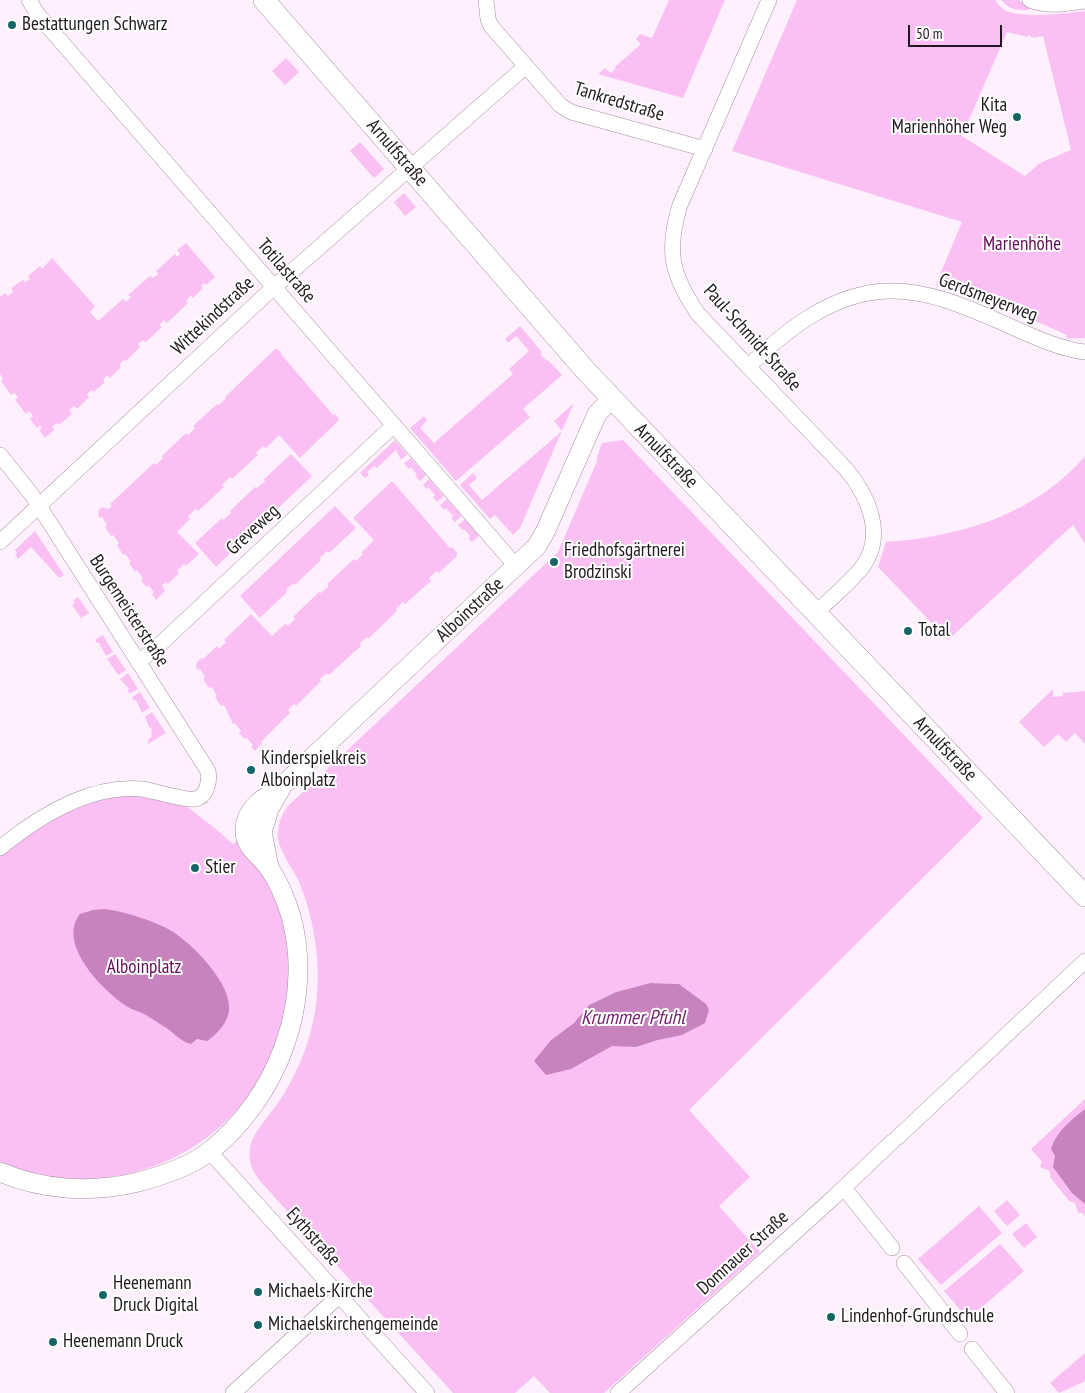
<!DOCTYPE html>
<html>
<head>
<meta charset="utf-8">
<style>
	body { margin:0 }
	#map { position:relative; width:1085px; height:1393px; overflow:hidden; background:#fef0fc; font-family:"PT Sans Narrow",sans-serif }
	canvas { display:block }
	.scale { position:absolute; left:908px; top:25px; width:94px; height:22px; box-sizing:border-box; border:2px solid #211920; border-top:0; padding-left:6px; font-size:15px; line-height:18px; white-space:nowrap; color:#211920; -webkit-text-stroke:4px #fff; paint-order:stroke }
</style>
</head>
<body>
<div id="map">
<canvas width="1085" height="1393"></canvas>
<div class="scale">50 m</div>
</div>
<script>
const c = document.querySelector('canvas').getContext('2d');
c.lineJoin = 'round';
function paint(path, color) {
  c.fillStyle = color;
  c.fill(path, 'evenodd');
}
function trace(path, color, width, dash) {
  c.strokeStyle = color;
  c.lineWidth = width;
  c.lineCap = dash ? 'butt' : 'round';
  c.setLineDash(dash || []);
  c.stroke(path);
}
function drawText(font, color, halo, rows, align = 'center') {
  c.font = font + ' "PT Sans Narrow",sans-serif';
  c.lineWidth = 4;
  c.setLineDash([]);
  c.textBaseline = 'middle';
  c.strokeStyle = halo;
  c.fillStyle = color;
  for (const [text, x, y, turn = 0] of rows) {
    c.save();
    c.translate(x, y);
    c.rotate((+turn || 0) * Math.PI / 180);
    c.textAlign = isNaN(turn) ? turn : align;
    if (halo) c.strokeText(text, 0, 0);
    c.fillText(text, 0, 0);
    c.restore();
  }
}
paint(new Path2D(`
	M669 0H725L683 98 598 74 605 68 611 73 616 68 615 67 641 44 636 39 640 34 652 38Z
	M797 0H995C998 4 1001 8 1006 11 1025 18 1065 14 1085 11V338H1066L1067 335C1024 316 981 296 936 284L962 222 732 151ZM1007 32 1027 37 1028 35 1034 38 1043 36 1071 150 1040 163 1025 176 962 136Z
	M1001 0H1019L1030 8 1029 10C1016 10 1010 10 1001 0Z
	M286 58 299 72 285 85 272 71Z
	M360 142 384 169 374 178 350 151Z
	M404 193 416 207 405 216 394 202Z
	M186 243 215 277 206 285 204 283 201 286 203 288 193 298 191 295 186 301 188 303 167 323 164 320 159 325 162 327 146 342 143 340 138 344 140 347 126 361 124 360 119 365 121 367 110 378 107 375 103 380 105 382 94 392 92 390 87 394 89 397 77 409 74 406 69 410 72 414 59 425 56 423 52 427 54 430 45 438 39 430 42 428 40 425 37 428 30 419 33 416 29 411 26 414 15 400 18 398 15 393 11 395 1 381 3 379 0 374V297L5 293 8 296 13 292 11 288 23 280 25 282 30 279 28 276 40 266 42 269 52 258 95 306 90 312 98 321 123 299 126 302 131 297 128 295 150 276 153 278 158 274 156 271 175 254 177 257 180 254 177 250Z
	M520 326 542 352 540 354 547 361 548 360 562 375 523 409 530 417 456 481 410 428 424 416 427 420 420 428 434 443 513 374 509 369 529 351 516 336 508 343 505 339Z
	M275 349H277L281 352V354L333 415 335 414 339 419 338 421 300 458 279 435 266 448 263 446 256 453 258 455 232 479 230 477 222 485 224 487 198 511 196 509 188 516 190 519 177 532 199 554 186 566 184 564 177 571 179 573 168 584 166 582 162 585 165 591 156 600 152 594 154 592 149 586 146 587 141 580 143 578 137 570 135 572 129 563 131 561 125 554 123 555 117 545 119 543 113 535 111 536 105 527 107 525 102 517 99 518 98 511 102 507 109 509 112 506 110 504 154 463 156 465 163 458 162 456 186 433 188 435 195 428 193 426 217 404 219 405 226 398 225 397Z
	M574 403 520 528 513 535 495 515 490 519 460 485 473 473 477 478 469 485 482 500 562 431 554 421Z
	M395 440 407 454 401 460 396 450 377 468 374 466 367 472 369 475 365 478 360 473Z
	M623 440 983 818 689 1110 750 1177 719 1206 760 1252 604 1393H550L534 1376 515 1393H453L259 1180C252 1170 248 1161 250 1148 252 1132 273 1112 282 1097 299 1069 312 1038 316 1005 321 964 315 921 299 882 293 868 280 853 278 838 277 826 281 815 288 806L558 552 597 461V457L602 443ZM649 983 679 984 705 1004 658 1040 636 1047 551 1040 574 1023 589 1005 616 992Z
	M291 454 312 476 216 567 195 543 222 518 223 520 231 513 230 511 255 487 257 488 265 481 264 479Z
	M1085 456V544L1073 525 948 640 878 567 886 542C960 537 1036 514 1085 456Z
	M411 458 426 475 420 481 416 477 417 475 411 467 409 469 404 463Z
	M429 479 444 496 437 502 433 497 435 495 428 487 426 489 423 485Z
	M391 482H393L450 548 452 547 457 553V556L439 573 436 571 429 578 431 581 405 604 403 602 396 609 397 611 369 638 367 637 360 643 361 646 329 675 327 673 320 679 321 681 296 706 294 704 288 710 290 713 261 742 262 743 255 751 251 747 253 745 247 738 245 739 239 733 241 731 235 723 233 724 224 705 221 706 215 697 217 696 212 687 209 688 203 679 205 677 200 669 198 670 196 667 197 662 201 658 203 659 217 646 219 649 226 642 224 640 251 614 272 636 285 624 288 626 295 619 293 617 319 592 321 593 329 586 327 584 354 559 356 561 363 554 361 553 374 540 353 518Z
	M447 499 462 516 455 522 451 518 453 516 446 508 444 510 440 505Z
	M335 506 356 528 329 553 327 551 320 558 321 560 295 585 293 583 286 590 287 592 260 618 240 596Z
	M465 519 479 536 472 542 468 538 470 536 464 529 462 530 458 525Z
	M35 531 64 575 59 578 31 547 18 559 15 555 17 553 15 550Z
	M78 597 89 613 81 618 72 605 75 603 73 601Z
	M133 614 153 636 145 644 128 618Z
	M103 635 113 652 106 656 99 643H97L95 640Z
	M115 654 126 670 118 675 107 659Z
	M128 673 138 689 130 694 127 690 129 689 120 679Z
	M1053 689V697L1063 696V693L1085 691V744L1075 733 1066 742 1058 734 1044 747 1019 722Z
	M140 692 150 708 142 713 136 700 134 701 132 697Z
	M152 712 166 733 148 744 149 738H151L152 729 149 727 145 717Z
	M125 793 182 803 216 829 233 844 240 838C261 872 286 906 289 947 290 962 291 987 289 1000 287 1009 284 1018 281 1026 278 1035 276 1045 273 1055 269 1063 264 1070 260 1078 209 1167 93 1203 0 1163V853L67 808Z
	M1085 1099V1216L1082 1213H1078L1075 1203 1069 1201 1050 1177V1171L1040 1167 1042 1162 1031 1149Z
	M1007 1200 1020 1215 1007 1226 994 1211Z
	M979 1206 1002 1233 941 1285 918 1259Z
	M1026 1223 1037 1237 1024 1248 1012 1234Z
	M1000 1244 1024 1271 968 1319 944 1291Z
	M1085 1353V1381L1059 1393 1050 1383Z`), '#fbc0f3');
paint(new Path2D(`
	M105 909C125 912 145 918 164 927 187 937 233 983 229 1011 227 1024 217 1034 207 1041L197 1039 191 1044C180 1041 174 1033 165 1027 158 1023 150 1017 142 1013 138 1011 133 1010 128 1007 104 992 56 944 80 914L93 910Z
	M650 983 679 984 706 1004 709 1010 705 1023 682 1035 658 1040 636 1047 612 1046 571 1069 546 1075 534 1061 551 1040 574 1023 589 1005 616 992Z
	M1085 1109V1204L1072 1193 1053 1167 1055 1156 1051 1149C1056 1132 1071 1120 1085 1109Z`), '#c683be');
const minor = new Path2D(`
	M29 0 38 15 516 566
	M486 0 488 19 491 26 560 105 571 112 705 149
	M769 0 680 205C666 251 671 274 698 314L846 469C869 497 887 537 860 570 847 585 830 599 816 613
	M1030 0C1048 7 1066 4 1085 1
	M748 367C786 330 833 292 889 291 926 290 962 305 996 320 1024 332 1054 348 1085 352
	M0 455 32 495 208 771C210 781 207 797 195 799 187 801 154 791 142 789 90 784 39 816 0 848
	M0 542 274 287 526 66
	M138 662 155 649 394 425
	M898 1137 1085 961
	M210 1152 427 1393
	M844 1188 892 1248
	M904 1263 960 1334
	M972 1349 1007 1393
	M233 1393 339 1296
	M618 1393 834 1197 893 1141`);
const tertiary = new Path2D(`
	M269 867 262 832 269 809 281 788
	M0 1172C42 1190 89 1193 134 1183 158 1177 190 1167 210 1151 278 1097 314 1001 291 916 286 900 279 882 269 868 261 856 245 848 245 831 244 809 265 797 281 787L537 546 545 532 597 414 612 398`);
const secondary = new Path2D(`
	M264 0 586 371 1085 896`);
trace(minor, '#a28d9f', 16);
trace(tertiary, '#a28d9f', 20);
trace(secondary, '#a28d9f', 22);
trace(minor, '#fff', 15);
trace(tertiary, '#fff', 19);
trace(secondary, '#fff', 21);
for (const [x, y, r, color] of [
	[12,25,5,"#156567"],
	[1017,117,5,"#156567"],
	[554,562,5,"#156567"],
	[908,631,5,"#156567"],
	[251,770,5,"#156567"],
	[195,868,5,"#156567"],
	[258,1292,5,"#156567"],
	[103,1295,5,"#156567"],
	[831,1317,5,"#156567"],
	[258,1325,5,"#156567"],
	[53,1342,5,"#156567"]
]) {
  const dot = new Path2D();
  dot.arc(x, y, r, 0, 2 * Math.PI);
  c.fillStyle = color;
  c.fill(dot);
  trace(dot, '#fff', 2);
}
drawText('19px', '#211920', '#fff', [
	["Bestattungen Schwarz",22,25],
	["Kita",1007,106,"right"],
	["Marienhöher Weg",1007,128,"right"],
	["Friedhofsgärtnerei",564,551],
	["Brodzinski",564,573],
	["Total",918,631],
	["Kinderspielkreis",261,759],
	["Alboinplatz",261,781],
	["Stier",205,868],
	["Heenemann",113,1284],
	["Druck Digital",113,1306],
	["Michaels-Kirche",268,1292],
	["Lindenhof-Grundschule",841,1317],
	["Michaelskirchengemeinde",268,1325],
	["Heenemann Druck",63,1342]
], 'left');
drawText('19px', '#211920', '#fff', [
	["Tankredstraße",619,102,17],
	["Arnulfstraße",397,153,49],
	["Totilastraße",286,271,49],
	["Gerdsmeyerweg",988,298,21],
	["Wittekindstraße",213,316,-43],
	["Paul-Schmidt-Straße",752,338,48],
	["Arnulfstraße",666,456,46],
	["Greveweg",253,530,-43],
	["Alboinstraße",470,610,-43],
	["Burgemeisterstraße",129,611,57],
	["Arnulfstraße",945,749,46],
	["Eythstraße",313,1237,48],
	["Domnauer Straße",743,1253,-42]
]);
drawText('19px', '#5f0d5a', '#fff', [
	["Marienhöhe",1022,245],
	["Alboinplatz",144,968]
]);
drawText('italic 20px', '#75266f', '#fff', [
	["Krummer Pfuhl",633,1018]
]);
</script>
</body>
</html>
